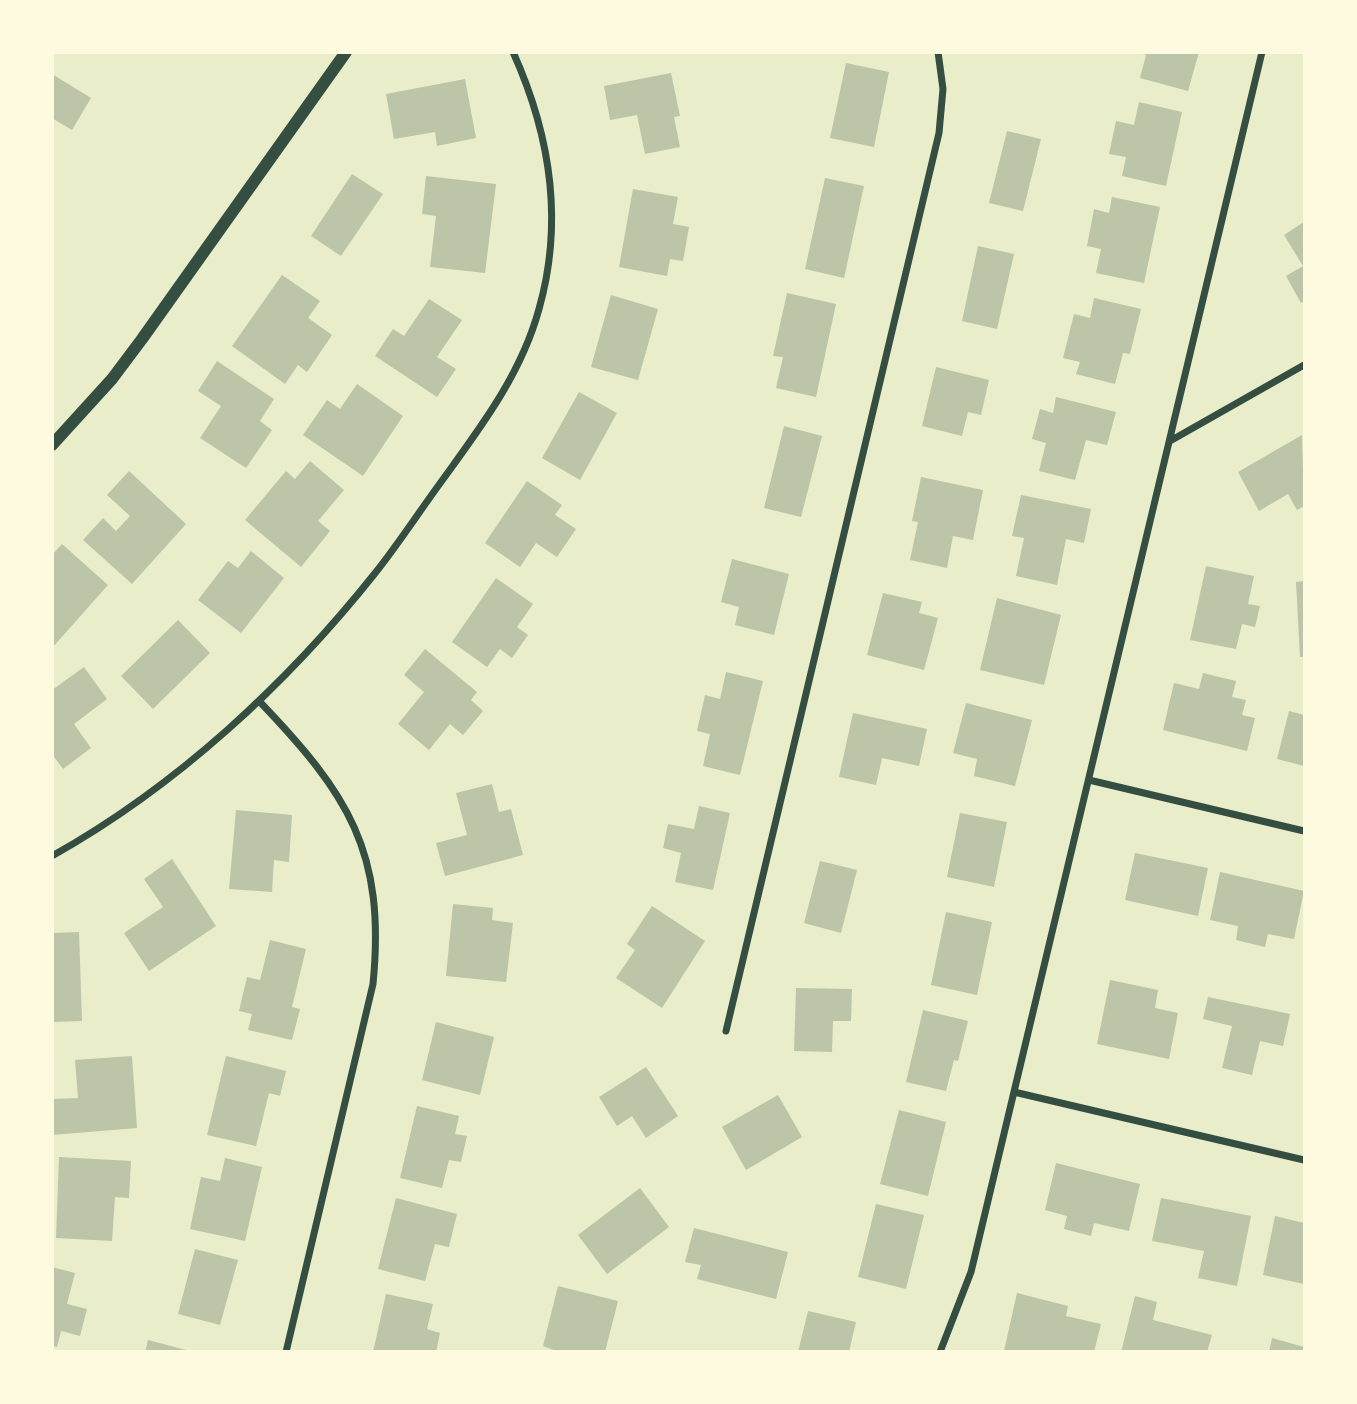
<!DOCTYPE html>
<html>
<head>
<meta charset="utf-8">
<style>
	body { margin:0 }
	#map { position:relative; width:1357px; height:1404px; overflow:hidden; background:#e9edc9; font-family:"Zilla Slab",serif }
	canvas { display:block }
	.frame { position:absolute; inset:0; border:54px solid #fefae0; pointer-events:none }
</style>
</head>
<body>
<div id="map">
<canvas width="1357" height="1404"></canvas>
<div class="frame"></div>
</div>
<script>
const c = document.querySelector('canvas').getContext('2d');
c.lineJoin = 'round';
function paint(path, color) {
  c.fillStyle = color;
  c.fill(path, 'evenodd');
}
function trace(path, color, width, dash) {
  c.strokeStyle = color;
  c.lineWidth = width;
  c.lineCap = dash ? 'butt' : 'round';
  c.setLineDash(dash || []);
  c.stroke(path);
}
paint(new Path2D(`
	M1199 52 1188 91 1140 78 1146 55 1139 52Z
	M846 63 889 72 874 147 830 138Z
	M671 73 680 116 674 117 680 147 645 154 637 115 610 120 604 86Z
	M52 74 91 98 72 130 52 118Z
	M465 79 476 138 437 146 435 132 394 139 386 94Z
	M1139 102 1182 112 1166 186 1122 176 1126 157 1109 154 1116 121 1134 125Z
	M1007 131 1041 139 1023 211 989 203Z
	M352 174 383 194 341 256 311 236Z
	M426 176 496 184 485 273 430 267 436 216 422 214Z
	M825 178 864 186 844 278 805 269Z
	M633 189 678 197 673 224 689 227 683 261 670 259 667 276 619 267Z
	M1112 197 1160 207 1144 283 1096 273 1101 249 1087 246 1094 209 1109 213Z
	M1304 222V301L1301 303 1286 276 1303 266 1284 235Z
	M978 246 1014 254 997 329 962 321Z
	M282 275 320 301 308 318 332 335 307 372 298 365 285 384 232 346Z
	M787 293 836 304 816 397 776 388 783 357 773 356Z
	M611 295 658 309 638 380 591 367Z
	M1094 298 1141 309 1130 354 1123 353 1115 384 1076 374 1080 362 1063 358 1074 314 1090 318Z
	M429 299 462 320 437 357 456 369 437 397 375 356 393 329 404 336Z
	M217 361 274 399 260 421 272 430 246 468 200 438 221 406 198 391Z
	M936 367 989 380 981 415 968 412 962 436 922 426Z
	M357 384 403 416 363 476 303 435 327 400 340 409Z
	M579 392 617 413 580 480 542 458Z
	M1056 397 1116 412 1107 445 1086 440 1075 480 1039 471 1046 443 1032 439 1040 409 1053 413Z
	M784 426 822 436 801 517 764 508Z
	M1302 435 1304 506 1297 510 1288 494 1259 511 1238 472Z
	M310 461 344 490 318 521 330 531 301 567 245 520 286 471 295 479Z
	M129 471 186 524 132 584 83 540 103 518 116 531 130 516 107 495Z
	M921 477 983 490 973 540 953 536 947 568 910 560 918 522 912 521Z
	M527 481 562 505 555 515 576 529 557 557 536 543 520 567 485 543Z
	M1021 495 1091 509 1084 543 1066 539 1057 585 1016 576 1024 538 1012 536Z
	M62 544 108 585 52 648V555Z
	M251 551 284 578 241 633 198 600 228 561 238 568Z
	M732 559 789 574 774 635 735 625 739 607 721 602Z
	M1206 566 1254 576 1248 604 1260 606 1255 627 1242 624 1236 649 1190 640Z
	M496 578 533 604 517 627 528 635 512 658 500 649 487 667 452 642Z
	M1304 581V657H1300L1296 582Z
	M883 593 922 602 919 613 938 618 924 670 867 655Z
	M997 598 1061 615 1044 685 980 670Z
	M178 620 210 653 153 709 121 676Z
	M425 649 477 692 471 700 483 711 463 735 450 724 429 750 398 724 424 692 404 675Z
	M84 667 107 699 74 724 91 748 63 769 52 754V690Z
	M726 672 763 681 740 775 703 766 710 734 697 731 705 695 720 699Z
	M1203 673 1236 681 1232 697 1246 700 1242 715 1255 718 1247 751 1163 730 1174 683 1199 689Z
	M966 703 1032 720 1015 786 974 776 977 759 953 753Z
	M1289 711 1304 715V766L1277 759Z
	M853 713 927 729 919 766 882 758 876 785 839 777Z
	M492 784 499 812 511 809 523 855 445 876 436 843 467 835 456 793Z
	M699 806 730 813 713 890 675 882 681 853 663 848 668 824 694 829Z
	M236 810 292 815 289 862 274 860 272 892 229 889Z
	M960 813 1007 822 994 887 947 877Z
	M1135 853 1208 868 1198 916 1125 900Z
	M172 859 216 926 149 971 124 933 163 907 144 879Z
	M820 861 857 870 841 933 804 923Z
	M1220 872 1304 891 1294 939 1268 934 1265 947 1236 940 1238 926 1210 920Z
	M453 904 493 908 492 920 513 923 506 982 446 976Z
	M652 906 705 941 662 1008 616 978 635 950 627 944Z
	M946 912 992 922 977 995 931 985Z
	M79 932 82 1021 52 1022V933Z
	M270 940 306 949 292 1007 300 1009 292 1040 248 1030 252 1014 239 1011 247 977 260 980Z
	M1110 980 1158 990 1155 1008 1178 1013 1169 1059 1097 1044Z
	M796 988 852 989 851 1021H833L832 1052 794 1051Z
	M1208 997 1290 1014 1283 1046 1260 1041 1252 1075 1222 1068 1232 1026 1203 1019Z
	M923 1010 968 1021 958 1061 954 1060 946 1091 906 1082Z
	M436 1022 494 1037 480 1095 422 1080Z
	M132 1056 137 1128 52 1135V1099L78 1098 75 1060Z
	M226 1056 286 1071 280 1096 269 1093 256 1146 207 1135Z
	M646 1067 678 1116 646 1138 632 1116 617 1126 599 1097Z
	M778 1095 802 1137 746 1170 722 1127Z
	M417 1106 459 1116 455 1134 467 1136 461 1162 449 1160 442 1188 400 1178Z
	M899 1110 946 1122 928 1196 880 1184Z
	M59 1157 131 1161 129 1198 115 1197 112 1241 56 1238Z
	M225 1158 262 1167 245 1241 190 1229 201 1177 220 1181Z
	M1056 1163 1140 1184 1129 1231 1094 1223 1091 1236 1064 1229 1067 1216 1045 1210Z
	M640 1188 669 1227 607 1274 578 1235Z
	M396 1198 457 1214 449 1247 435 1244 425 1281 378 1269Z
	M1161 1198 1251 1216 1237 1286 1198 1278 1204 1251 1152 1241Z
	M876 1204 924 1215 906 1289 858 1277Z
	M1275 1216 1304 1223V1284L1263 1275Z
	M694 1228 788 1252 776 1299 697 1279 701 1265 685 1262Z
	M195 1249 238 1260 220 1325 178 1314Z
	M52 1267 75 1273 67 1304 87 1309 80 1336 61 1331 57 1347 52 1346Z
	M558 1286 618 1301 605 1352H559L543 1346Z
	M1017 1293 1068 1306 1066 1316 1101 1324 1094 1352 1004 1351Z
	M386 1294 433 1304 427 1329 440 1333 436 1352H373Z
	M1135 1296 1157 1302 1153 1320 1212 1335 1207 1352H1121Z
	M808 1311 856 1322 849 1352H798Z
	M1272 1338 1304 1347V1352H1269Z
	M148 1340 190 1351V1352H145Z`), '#bcc5a7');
trace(new Path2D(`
	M1170 441 1304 365
	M259 701C348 794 386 851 373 984L286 1352
	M1089 780 1304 831
	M52 856C177 786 287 684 376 572 399 543 419 512 441 482 480 428 521 375 539 309 564 221 550 134 513 52
	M726 1031 939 133 943 89 938 52
	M1014 1092 1304 1160
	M940 1352 971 1272 1262 52`), '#344e41', 7);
trace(new Path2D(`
	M52 445 112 379 142 339 346 52`), '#344e41', 12);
</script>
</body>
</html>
